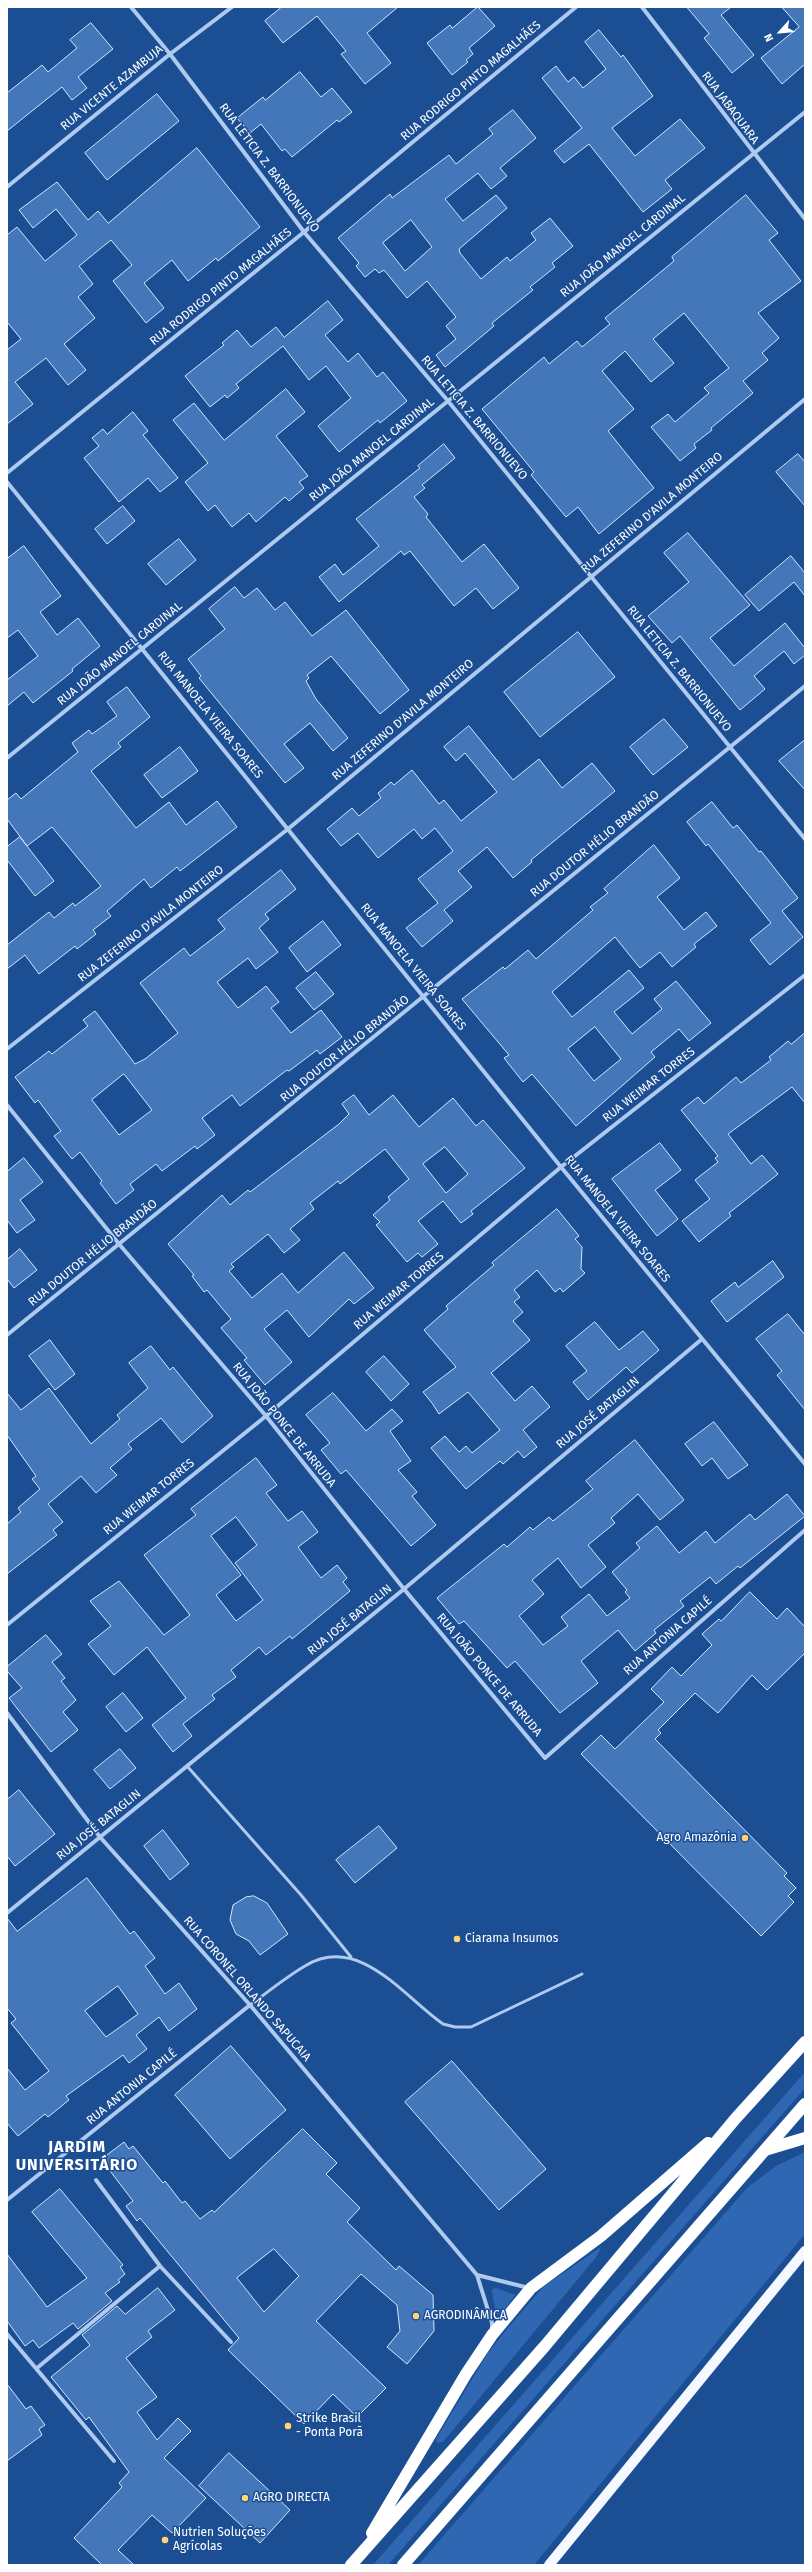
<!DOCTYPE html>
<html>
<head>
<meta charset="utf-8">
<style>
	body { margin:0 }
	#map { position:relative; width:812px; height:2572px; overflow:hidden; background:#1c4e94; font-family:"Fira Sans",sans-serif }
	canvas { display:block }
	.frame { position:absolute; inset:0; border:8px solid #fff; pointer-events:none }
	.north { position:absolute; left:760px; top:12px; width:40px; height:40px; -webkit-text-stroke:3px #1c4e94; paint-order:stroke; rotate:243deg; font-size:11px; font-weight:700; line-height:16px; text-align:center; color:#fff }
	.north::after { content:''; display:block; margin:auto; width:14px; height:18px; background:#fff; clip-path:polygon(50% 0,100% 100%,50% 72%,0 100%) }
</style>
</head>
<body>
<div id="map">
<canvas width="812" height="2572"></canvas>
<div class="frame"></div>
<div class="north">N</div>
</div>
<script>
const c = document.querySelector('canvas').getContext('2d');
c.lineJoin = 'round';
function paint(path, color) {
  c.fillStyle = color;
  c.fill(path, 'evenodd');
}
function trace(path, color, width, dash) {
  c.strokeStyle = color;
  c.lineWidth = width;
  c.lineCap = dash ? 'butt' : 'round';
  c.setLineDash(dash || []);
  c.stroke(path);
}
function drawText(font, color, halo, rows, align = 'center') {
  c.font = font + ' "Fira Sans",sans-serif';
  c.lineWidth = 3;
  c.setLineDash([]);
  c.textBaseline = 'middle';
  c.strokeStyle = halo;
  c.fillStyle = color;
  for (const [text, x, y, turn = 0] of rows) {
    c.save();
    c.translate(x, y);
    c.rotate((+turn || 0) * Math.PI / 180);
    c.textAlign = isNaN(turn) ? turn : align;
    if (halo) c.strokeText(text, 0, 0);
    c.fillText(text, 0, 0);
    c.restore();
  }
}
paint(new Path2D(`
	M805 2072V2088L388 2565H373Z
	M805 2152V2234L534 2565H418L747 2188 776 2166Z
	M601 2247 597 2256 443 2442 437 2443 436 2439 488 2353 507 2329 543 2287Z
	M496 2288 515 2295 500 2316 496 2313 492 2292V2289Z`), '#3067b2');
const building = new Path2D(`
	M282 7H398L367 33 391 63 365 84 341 54 346 51 317 16 283 43 265 21Z
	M478 7 495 26 469 48 473 54 466 60 468 62 452 75 427 43 450 25 452 28Z
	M687 7H731L721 15 754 55 732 73 704 38 709 34Z
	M782 7H805V64L782 84 761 58 799 27Z
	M91 23 113 49 78 77 87 88 72 100 62 87 7 131V93L42 65 48 72 77 48 70 40Z
	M599 30 621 57 623 55 653 96 612 128 635 156 680 119 705 148 665 180 672 189 643 212 589 144 564 163 554 151 582 128 542 78 556 66 568 82 574 77 583 88 606 69 585 42Z
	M300 72 321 97 332 88 352 112 339 122 337 120 292 157 285 149 282 151 261 124 250 133 237 118 263 97 265 100Z
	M157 94 179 121 107 180 85 153Z
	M513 110 536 138 500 168 507 176 491 189 478 173 445 199 463 221 496 195 507 208 459 249 460 253 481 279 507 257 510 261 536 240 531 233 550 218 573 246 552 263 555 267 530 287 533 290 492 323 494 326 445 367 436 355 456 339 446 326 456 317 427 281 407 298 384 270 379 273 375 269 365 277 356 266 359 263 338 238 390 194 392 198 449 155 456 164 493 134 489 129ZM411 220 432 247 405 271 383 243Z
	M197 148 260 227 218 261 216 258 188 281 172 260 144 283 164 308 146 323 113 281 132 265 111 240 79 266 93 284 78 297 95 318 64 344 86 370 68 385 46 358 15 382 33 404 7 424V350L21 339 7 322V235L17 227 45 261 77 235 56 209 33 228 19 210 57 182 88 220 98 211 108 223Z
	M746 195 778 233 769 240 801 281 758 313 779 338 762 353 768 360 743 381 753 393 711 428 712 430 694 444 696 448 680 461 651 427 668 414 675 422 709 393 704 388 729 368 684 313 653 339 674 363 651 382 625 351 602 371 634 409 608 431 654 488 599 534 578 507 566 517 531 475 534 472 482 409 544 357 549 364 577 341 582 347 610 324 605 318 674 261 672 257Z
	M328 301 343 320 325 335 348 362 358 353 377 377 383 372 407 401 380 423 378 420 339 452 318 426 351 398 326 366 309 380 283 346 236 384 239 388 227 398 225 395 210 407 185 376 224 345 222 343 237 330 251 347 276 327 284 337Z
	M286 389 305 412 276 436 308 476 299 482 304 488 289 501 285 497 256 522 249 513 232 527 215 505 208 511 185 482 208 463 173 420 194 403 224 440Z
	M133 412 148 431 143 435 178 478 160 492 148 478 119 502 84 458 99 446 92 438 103 429 107 434Z
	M444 444 455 458 422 485 425 488 414 497 428 514 426 517 462 562 484 544 519 588 493 609 476 588 454 606 410 551 404 555 401 551 339 602 319 577 335 564 343 575 379 546 356 519 420 468 418 466Z
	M798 454 805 462V506L776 472Z
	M123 506 135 521 107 544 95 529Z
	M688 533 750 605 710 638 734 666 785 623 805 648V655L794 664 784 651 754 676 765 689 740 710 680 636 672 643 648 616 689 582 664 553Z
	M179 539 196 560 166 585 148 564Z
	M24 546 61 596 40 612 57 635 78 618 100 646 72 669 73 671 33 703 24 692 7 706V680L38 656 18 630 7 638V559Z
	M791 556 805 573V596L794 582 759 611 745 595Z
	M235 587 244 598 257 588 275 610 285 602 312 636 346 610 409 690 380 714 331 656 307 675 309 678 306 681 316 699 348 738 333 751 310 723 284 744 304 768 285 783 199 678 201 676 188 659 225 629 209 609Z
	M578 632 615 677 540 737 504 692Z
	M127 687 150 717 118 743 121 747 91 771 136 828 169 802 186 825 217 801 237 827 180 871 177 867 151 888 144 879 107 911 111 916 93 930 96 934 77 949 75 946 39 974 25 955 7 969V945L49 912 54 918 73 903 75 906 101 886 52 827 27 846 7 819V800L16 793 21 799 78 752 72 743 89 730 92 734 117 716 107 702Z
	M664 719 688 747 653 775 630 747Z
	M469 726 513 780 539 759 562 788 592 763 615 791 531 860 532 862 513 878 487 847 458 871 472 887 444 910 453 921 422 947 406 928 438 903 418 879 453 851 435 828 422 839 414 829 378 858 358 833 341 846 327 829 352 808 359 816 381 798 378 793 391 782 394 785 412 770 439 804 444 800 461 821 497 792 465 753 456 761 444 747Z
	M805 740V790L779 761Z
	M180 747 198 771 162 798 144 775Z
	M712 802 733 828 737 825 759 852 761 851 798 898 782 911 803 937 770 965 750 940 771 923 708 844 706 846 687 822Z
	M20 837 54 881 35 896 7 860V847Z
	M654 845 680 878 657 897 684 930 706 912 717 926 694 944 696 947 672 967 660 952 640 968 615 937 552 992 572 1017 629 970 644 988 614 1012 632 1034 662 1009 654 999 676 981 711 1023 689 1041 679 1029 651 1052 655 1057 576 1126 532 1074 523 1082 504 1058 509 1055 462 999 503 967 505 969 528 950 536 959 593 910 590 907 608 893 604 889ZM595 1027 621 1059 594 1081 568 1049Z
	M281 870 296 889 265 914 269 919 259 928 278 952 256 969 248 958 217 982 238 1008 266 986 279 1002 271 1008 291 1033 321 1010 342 1037 320 1054 317 1050 289 1071 287 1070 240 1106 232 1095 202 1118 215 1135 197 1149 195 1146 162 1171 156 1164 130 1184 134 1190 116 1204 100 1183 102 1181 80 1152 72 1159 54 1136 61 1131 38 1100 35 1103 15 1077 49 1051 52 1054 88 1026 83 1020 95 1011 135 1064 145 1059 178 1033 140 983 184 948 190 956 225 929 218 920ZM124 1074 152 1110 119 1135 92 1100Z
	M323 921 341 945 307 972 289 948Z
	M316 972 334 994 314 1010 296 988Z
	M805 1033V1103L792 1087 728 1134 751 1164 762 1155 778 1174 729 1213 731 1216 699 1242 682 1221 710 1199 695 1180 718 1162 715 1158 718 1156 681 1110 698 1097 704 1104 736 1077 741 1083 771 1060 769 1057 788 1041 791 1044Z
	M354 1095 369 1115 393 1095 419 1127 453 1098 476 1126 483 1120 525 1168 471 1211 473 1214 461 1223 443 1201 418 1221 438 1244 422 1257 418 1253 407 1262 376 1225 380 1222 373 1215 390 1200 388 1197 409 1179 385 1149 340 1184 338 1181 310 1203 314 1209 290 1229 300 1240 284 1253 268 1234 231 1264 234 1267 229 1271 252 1298 282 1273 298 1293 344 1252 374 1288 354 1304 349 1299 309 1337 287 1310 264 1329 292 1362 265 1385 244 1360 247 1358 221 1328 231 1319 207 1290 204 1292 192 1276 194 1275 168 1244 222 1195 230 1205 248 1190 250 1192 339 1124 349 1114 342 1104ZM445 1147 468 1174 446 1193 423 1164Z
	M660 1143 681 1170 655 1190 678 1219 657 1236 612 1179Z
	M24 1158 43 1182 20 1200 35 1220 17 1233 7 1220V1172Z
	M557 1209 579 1236 575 1239 582 1247 581 1269 585 1273 563 1292 560 1288 555 1292 537 1270 514 1290 520 1297 514 1302 523 1312 513 1321 530 1340 491 1373 515 1401 532 1386 550 1407 523 1430 537 1447 524 1458 518 1451 503 1464 500 1461 466 1489 431 1448 445 1436 459 1452 466 1446 472 1453 500 1430 468 1392 439 1414 432 1403 423 1392 456 1367 424 1330 448 1309 446 1306 494 1265 492 1263Z
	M20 1249 37 1270 14 1288 7 1279V1260Z
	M773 1261 784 1277 727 1322 711 1301 735 1282 738 1287Z
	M788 1314 805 1335V1410L777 1375 782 1371 756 1339Z
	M595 1322 619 1350 643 1331 659 1350 632 1373 626 1367 588 1400 573 1382 587 1371 566 1346Z
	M50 1340 75 1374 55 1390 29 1356Z
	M151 1346 170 1370 173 1367 213 1416 182 1443 161 1418 128 1444 132 1449 110 1468 117 1475 96 1493 81 1476 48 1504 63 1522 53 1530 57 1535 7 1574V1524L21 1512 18 1508 40 1489 32 1479 36 1476 7 1435V1393L21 1410 49 1388 91 1444 120 1419 117 1415 148 1388 129 1363Z
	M384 1356 409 1384 391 1401 366 1372Z
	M333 1393 366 1431 392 1409 403 1421 390 1431 411 1461 398 1470 417 1492 412 1496 436 1525 411 1546 346 1470 341 1474 321 1450 330 1443 306 1415Z
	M714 1422 748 1465 728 1479 712 1458 702 1466 685 1444Z
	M635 1440 684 1500 660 1520 638 1494 611 1518 615 1523 588 1545 606 1567 581 1588 558 1558 532 1580 544 1594 519 1616 543 1645 568 1626 561 1617 589 1594 607 1616 630 1598 625 1592 627 1590 612 1572 640 1548 636 1543 657 1526 679 1553 706 1531 715 1543 750 1514 755 1520 787 1494 805 1516 740 1568 738 1566 716 1584 710 1577 680 1601 684 1606 654 1630 656 1633 635 1651 618 1630 581 1661 598 1683 560 1713 515 1661 507 1668 464 1621 459 1624 437 1598 504 1544 507 1547 530 1527 533 1530 549 1517 553 1521 593 1489 586 1481Z
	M256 1458 277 1485 266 1493 288 1521 302 1511 318 1532 298 1547 321 1578 337 1565 347 1578 343 1582 350 1591 292 1639 290 1636 266 1655 259 1647 231 1670 236 1677 212 1695 215 1699 183 1724 192 1736 173 1752 152 1725 186 1698 147 1647 114 1675 88 1644 111 1626 90 1601 119 1581 164 1635 190 1615 144 1555 196 1515 191 1509ZM236 1517 257 1545 235 1563 263 1600 236 1621 216 1595 241 1575 211 1536Z
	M750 1592 777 1619 787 1608 805 1627V1653L767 1690 752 1675 718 1713 695 1693 658 1730 661 1733 655 1739 787 1873 784 1876 796 1888 788 1896 794 1902 761 1936 581 1754 601 1735 615 1749 664 1702 651 1689 672 1667 681 1676 712 1645 702 1634 719 1619 721 1621Z
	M46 1635 62 1654 52 1662 65 1678 61 1681 76 1700 63 1712 78 1730 51 1752 9 1698 22 1688 7 1671V1667Z
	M123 1693 143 1718 126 1732 106 1707Z
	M120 1749 136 1768 110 1789 94 1770Z
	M19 1790 55 1834 15 1866 7 1856V1800Z
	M379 1826 397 1848 355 1883 336 1860Z
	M163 1830 189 1864 170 1880 144 1846Z
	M87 1878 130 1934 134 1931 155 1958 145 1966 165 1994 179 1983 197 2009 169 2031 159 2017 136 2035 147 2049 129 2063 123 2055 66 2096 69 2100 48 2117 45 2114 18 2136 7 2123V2068L25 2090 49 2071 11 2023 16 2019 7 2008V1918L17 1931ZM118 1986 138 2014 106 2037 85 2011Z
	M254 1896 267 1903 288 1934 260 1955 249 1941 236 1934 230 1920 233 1905 246 1897Z
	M231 2046 286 2110 230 2159 175 2095Z
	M452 2061 546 2169 499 2210 405 2102Z
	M303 2129 337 2163 326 2174 360 2208 347 2222 396 2270 399 2266 433 2295 434 2331 407 2364 387 2347 400 2331 397 2305 361 2274 316 2321 386 2388 357 2417 333 2394 304 2424 228 2350 239 2338 140 2218 137 2221 126 2206 133 2201 107 2167 109 2166 103 2158 124 2142 129 2149 133 2146 163 2183 165 2181 182 2203 185 2201 200 2219 212 2210 214 2212ZM274 2249 299 2276 264 2312 237 2278Z
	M60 2189 123 2265 120 2267 125 2274 118 2280 120 2282 105 2293 112 2301 78 2329 73 2323 39 2348 33 2340 25 2346 7 2321V2254L47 2307 87 2278 32 2212Z
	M158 2288 175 2310 148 2331 152 2337 126 2358 157 2397 137 2412 157 2440 178 2418 191 2431 164 2458 206 2498 172 2533 152 2515 118 2550 134 2565H102L74 2538 122 2487 119 2483 129 2472 89 2417 86 2420 51 2377 90 2345 82 2335 117 2306 125 2314Z
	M7 2384 26 2409 31 2406 45 2425 39 2429 42 2435 7 2461Z
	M229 2453 290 2510 260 2543 199 2486Z`);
paint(building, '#4477ba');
trace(building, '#d4e5fb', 1);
trace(new Path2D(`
	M187 1766 301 1895 351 1957
	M250 2005C268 1992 286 1977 305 1966 359 1933 404 1997 443 2024L455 2027H471L582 1974`), '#aecaef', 3);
trace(new Path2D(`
	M131 7 170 54 304 232 448 401 805 839
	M642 7 805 219
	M7 187 170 54 232 7
	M7 473 304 232 576 7
	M7 482 561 1167 805 1464
	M7 758 805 112
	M7 1049 288 829 805 399
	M7 1105 119 1244 266 1416 404 1589 545 1758 805 1530
	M7 1335 805 686
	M7 1625 266 1416 561 1167 805 975
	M7 1713 100 1837 250 2005 477 2275 492 2323V2331
	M7 1913 404 1589 702 1339
	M96 2180 160 2266 231 2342
	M7 2200 250 2005
	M477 2275 529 2288
	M7 2334 114 2461
	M37 2368 160 2266`), '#aecaef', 4);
trace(new Path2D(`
	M549 2565 805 2251`), '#f5f9ff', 10);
trace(new Path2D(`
	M765 2150 805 2138
	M372 2533 466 2374 492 2335 531 2288 601 2236 708 2143
	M351 2565 544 2347 736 2118 805 2042
	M403 2565 805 2104`), '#fff', 12);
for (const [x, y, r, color] of [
	[745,1838,4,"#ffd76b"],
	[457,1939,4,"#ffd76b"],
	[416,2316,4,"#ffd76b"],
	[288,2426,4,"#ffd76b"],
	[245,2498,4,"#ffd76b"],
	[165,2540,4,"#ffd76b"]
]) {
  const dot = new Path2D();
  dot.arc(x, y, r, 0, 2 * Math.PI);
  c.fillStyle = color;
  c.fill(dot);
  trace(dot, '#1c4e94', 1.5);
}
drawText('12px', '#fff', '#1c4e94', [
	["RUA RODRIGO PINTO MAGALHÃES",471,81,-40],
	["RUA VICENTE AZAMBUJA",112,88,-39],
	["RUA JABAQUARA",730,108,53],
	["RUA LETICIA Z. BARRIONUEVO",269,168,53],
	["RUA JOÃO MANOEL CARDINAL",623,246,-39],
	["RUA RODRIGO PINTO MAGALHÃES",221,287,-39],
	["RUA LETICIA Z. BARRIONUEVO",474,418,50],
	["RUA JOÃO MANOEL CARDINAL",372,450,-39],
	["RUA ZEFERINO D'AVILA MONTEIRO",652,513,-40],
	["RUA JOÃO MANOEL CARDINAL",120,654,-39],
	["RUA LETICIA Z. BARRIONUEVO",679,669,51],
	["RUA MANOELA VIEIRA SOARES",210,715,51],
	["RUA ZEFERINO D'AVILA MONTEIRO",403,720,-40],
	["RUA DOUTOR HÉLIO BRANDÃO",595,844,-39],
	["RUA ZEFERINO D'AVILA MONTEIRO",151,924,-38],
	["RUA MANOELA VIEIRA SOARES",413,967,51],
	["RUA DOUTOR HÉLIO BRANDÃO",345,1049,-39],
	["RUA WEIMAR TORRES",649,1085,-38],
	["RUA MANOELA VIEIRA SOARES",617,1219,51],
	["RUA DOUTOR HÉLIO BRANDÃO",93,1253,-39],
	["RUA WEIMAR TORRES",399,1291,-40],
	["RUA JOSÉ BATAGLIN",598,1413,-40],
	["RUA JOÃO PONCE DE ARRUDA",284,1425,51],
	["RUA WEIMAR TORRES",149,1497,-39],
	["RUA JOSÉ BATAGLIN",350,1620,-39],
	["RUA ANTONIA CAPILÉ",668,1636,-41],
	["RUA JOÃO PONCE DE ARRUDA",489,1675,50],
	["RUA JOSÉ BATAGLIN",99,1825,-39],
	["RUA CORONEL ORLANDO SAPUCAIA",247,1989,49],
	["RUA ANTONIA CAPILÉ",132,2087,-39]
]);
drawText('12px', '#fff', '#1c4e94', [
	["Agro Amazônia",737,1838,"right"],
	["Ciarama Insumos",465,1939],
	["AGRODINÂMICA",424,2316],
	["Strike Brasil",296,2419],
	["- Ponta Porã",296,2433],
	["AGRO DIRECTA",253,2498],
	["Nutrien Soluções",173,2533],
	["Agrícolas",173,2547]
], 'left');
c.letterSpacing = '1px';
drawText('bold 16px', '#fff', '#1c4e94', [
	["JARDIM",77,2148],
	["UNIVERSITÁRIO",77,2166]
]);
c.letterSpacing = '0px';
</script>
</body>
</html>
